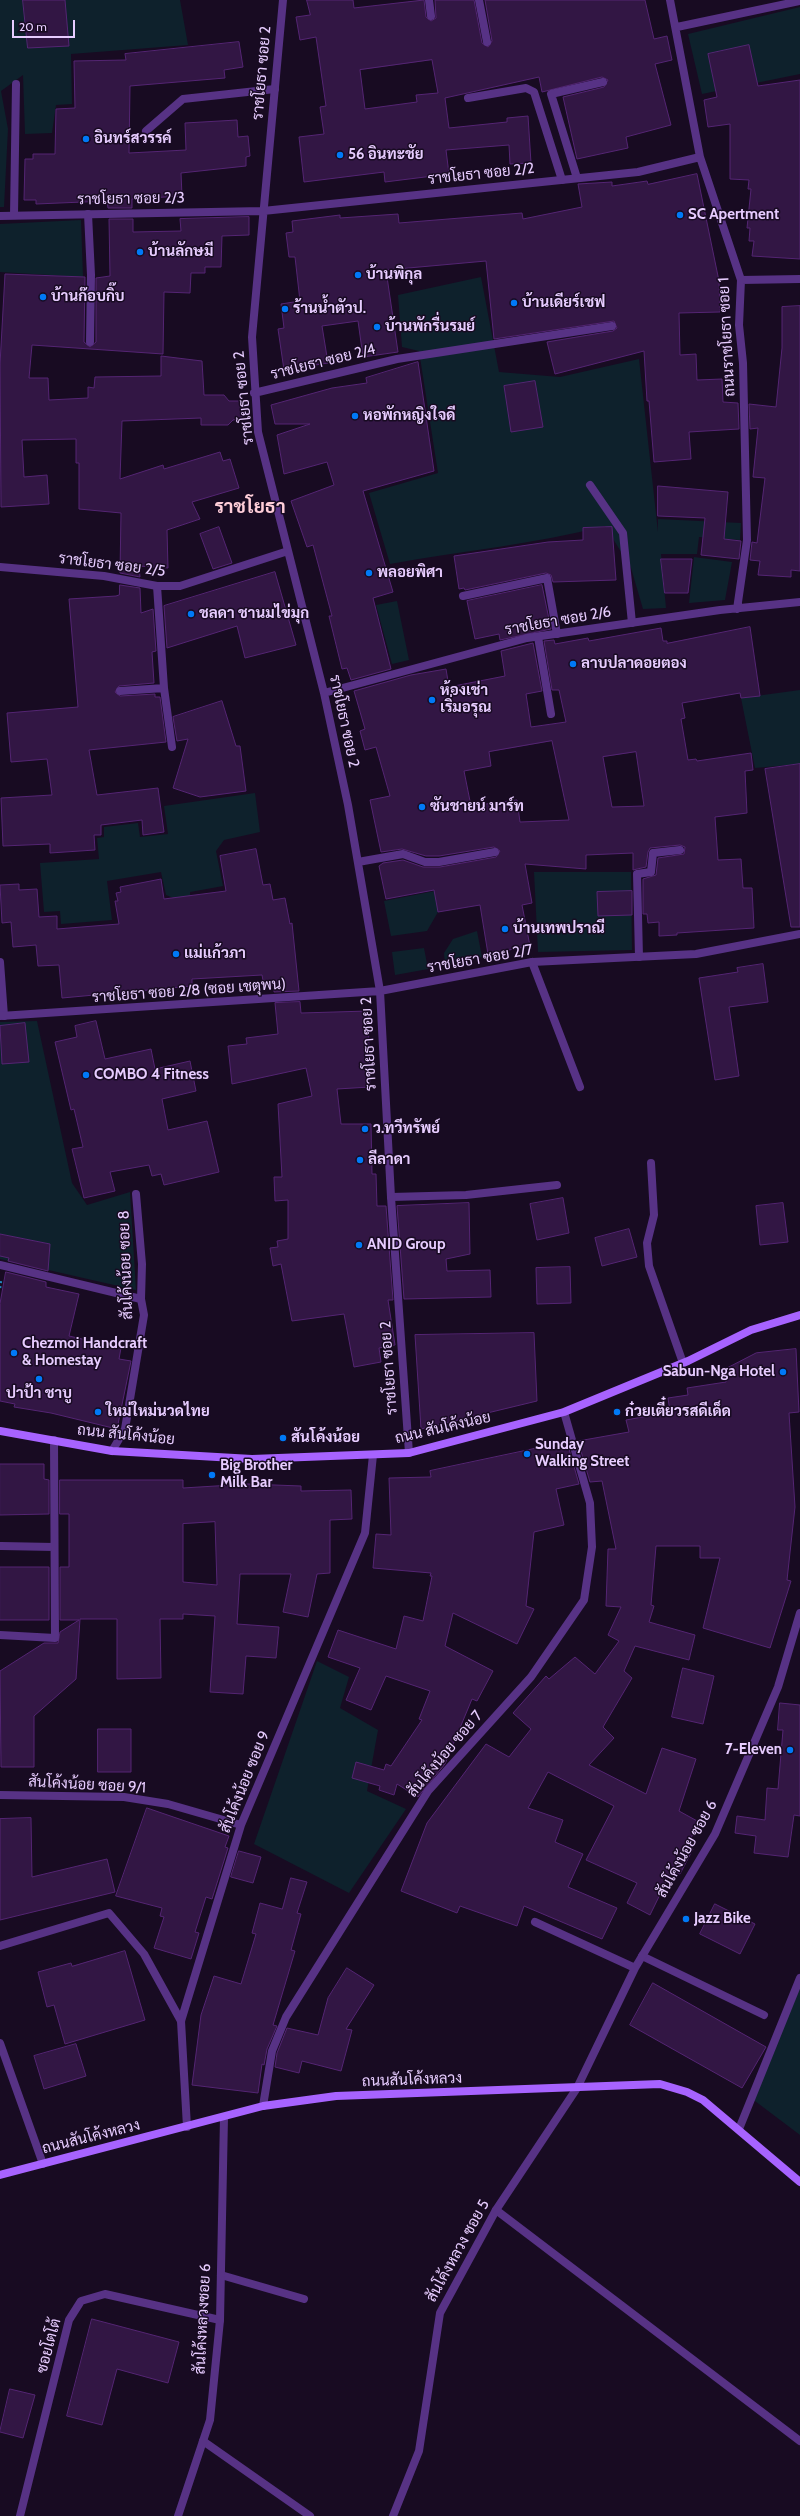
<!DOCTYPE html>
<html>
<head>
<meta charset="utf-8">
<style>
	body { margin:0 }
	#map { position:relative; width:800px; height:2516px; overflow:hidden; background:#180b22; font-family:Cabin,sans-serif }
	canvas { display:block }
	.scale { position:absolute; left:12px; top:20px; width:63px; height:18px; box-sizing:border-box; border:2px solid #e7ccff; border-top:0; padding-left:5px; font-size:12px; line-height:14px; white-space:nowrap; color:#e7ccff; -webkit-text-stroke:3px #180b22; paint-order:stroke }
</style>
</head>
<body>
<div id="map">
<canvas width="800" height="2516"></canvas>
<div class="scale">20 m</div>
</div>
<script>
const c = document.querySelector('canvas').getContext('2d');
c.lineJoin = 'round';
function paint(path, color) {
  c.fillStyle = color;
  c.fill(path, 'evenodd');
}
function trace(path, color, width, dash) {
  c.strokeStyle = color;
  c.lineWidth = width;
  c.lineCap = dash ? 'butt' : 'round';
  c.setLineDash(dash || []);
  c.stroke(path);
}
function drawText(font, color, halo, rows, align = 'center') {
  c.font = font + ' Cabin,Sarabun,sans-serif';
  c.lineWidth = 3;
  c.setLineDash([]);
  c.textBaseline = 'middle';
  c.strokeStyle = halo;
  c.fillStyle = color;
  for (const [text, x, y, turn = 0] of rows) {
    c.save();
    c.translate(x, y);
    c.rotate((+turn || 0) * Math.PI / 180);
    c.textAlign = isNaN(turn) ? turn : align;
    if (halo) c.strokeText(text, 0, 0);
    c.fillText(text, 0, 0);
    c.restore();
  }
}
paint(new Path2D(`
	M0 0H180L188 45 71 54 72 104 56 105 52 133 25 134 23 75 1 91 8 129 4 207H0Z
	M800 7V74L702 94 688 34Z
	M81 220 83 277 0 272V224Z
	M481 277 499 372 560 377 639 359 658 532V519L741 523 740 540 699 537 697 554H661L666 608 643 609 631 568 605 526C535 544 462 551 390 564L369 493 438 473 419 351 402 347 398 295Z
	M694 557 732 562 725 600 689 603Z
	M397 601 409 660 392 664 376 605Z
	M800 690V764L755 768 741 698Z
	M255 793 260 832 224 840 216 851 223 886 190 892V901H181L166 895 161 872 107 881 112 920 61 924 60 911 44 912 40 863 99 859 97 838 104 837V827L138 823 140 837 168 834 164 806Z
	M534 872H631L632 950 538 952Z
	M435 891 438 912 427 931 391 936 384 901Z
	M477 931 482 957 445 965 444 953 453 939Z
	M424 948 428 969 395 975 392 952Z
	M37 1021 72 1183 87 1205 130 1192 136 1290 0 1259V1022Z
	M317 1661 349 1677 340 1708 378 1730 367 1791 406 1809 349 1893 254 1844Z
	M800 1978V2135L751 2098Z`), '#0e212c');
const building = new Path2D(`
	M23 0H65L69 46 28 48Z
	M307 0H353L354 8 424 0 426 17 431 21 436 18 435 0H474L482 43 488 47 492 41 485 0H645L654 39 667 36 672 60 655 64 671 125 626 137 628 148 577 159 563 97 604 87 608 80 602 77 542 92 539 77 445 98 449 128 507 122V118L528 116 531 163 510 164 509 145 446 150 449 174 385 182 384 172 304 182 299 137 324 134 320 107 326 106 316 37 300 40 296 17 310 15ZM432 60 438 93 416 95 417 102 365 109 360 70Z
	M239 42 243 67 224 70 225 78 130 86 129 153 186 150 185 123 237 120 238 137 248 136 250 156 246 157V166L181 173 182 196 132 199V208H108L107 201 36 204V200H24L25 159H33V154H55L56 109 75 108 74 61 126 60 125 54Z
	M749 45 758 86 800 80V259L752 256 754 241H749L750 228H747L751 189H748L749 180 730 179V124L708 127 704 100 717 97 708 54Z
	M697 174 719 281 720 312 679 313 680 355 696 354 697 380 722 379 723 402 738 403 739 429 689 432 691 459 654 462 649 401H647L644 351 555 374 547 342 613 331 617 328 614 321 494 339 486 261 386 270 398 352 363 357 358 321 322 326 328 363 284 370 278 329 284 328 281 304 300 301 295 257H289L286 233 293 232 292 221 340 215V218L398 214 399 223 522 213 523 219 582 207 578 184 612 182V186L647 181 648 184Z
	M249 217V235L222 236 221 267H205V273H191L190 293 164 292 163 354 32 345 29 378H48L49 400 88 398V387L94 388 95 377 161 376V356L202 361 204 395H224L229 401H241L242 419 233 420 228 425H201V418L122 421 120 479 163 465 164 469 220 452 223 461 230 459 239 488 192 502 200 519 167 530 168 568 139 566 140 577 120 573 121 513 79 509V463H76V439L22 440 24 477 47 475 49 504 1 507 0 364 5 274 85 277 84 342 90 347 96 342V278L110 276 109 219H133V232L181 231 180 219Z
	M800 306V571L791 570V577L758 575 760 561 750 560 752 542 757 543 765 478 753 477 758 428 750 429 749 404 776 407 782 348V307Z
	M418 362 434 471 363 491 393 592 373 598 391 669 351 680 347 668 342 669 329 616H332L313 545 307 547 291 501 334 485 327 462 284 474 277 435 310 424H275L271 405 332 388 367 383 366 378Z
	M535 381 543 427 511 432 504 386Z
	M658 486 728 492 724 539 741 541 739 559 701 555 705 518 658 516Z
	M219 527 232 563 213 569 200 534Z
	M612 527 616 580 553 582 551 575 546 573 465 590 464 588 459 589 454 556 548 542 583 540V528Z
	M661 559H692L688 593H665Z
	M275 572 296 645 245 658 237 626 167 648 164 606Z
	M120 585 140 588 141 613 153 609 156 651 152 652 154 683 119 686 115 692 120 696 155 694V697H160L166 742 89 750 97 795 158 788 164 832 143 835 142 820 101 825V835H94L95 850 50 853V844L3 846 1 798 52 795 47 759 11 762 7 713 78 707 69 599 116 596 119 595Z
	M542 585 551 629 500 640 499 634 475 639 467 601Z
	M750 627 760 696 741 698 740 693 682 703 685 718 681 719 688 760 696 759 697 761 751 753 753 770 745 771 747 813 715 817 718 860 741 859 743 888H752L754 928 677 933V935L659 936V922L648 923 647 914H643V879L656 875 658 858 684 854 685 847 680 845 650 848 648 852 646 867 633 870V853L586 855V869L525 864 532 903 522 905 530 946 488 954 480 905 438 912 434 890 386 899 379 866 383 863 403 860 423 867H440L496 857 500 851 494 847 439 856H426L402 849 381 852 370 800 390 796 376 747 365 750 360 731 365 729 354 691 411 675 446 669 449 687 505 676 501 651 533 643 542 691 526 694 531 727 566 722 559 690H552L544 641 554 640 555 644 588 638 589 641 661 628 663 641H667V643ZM552 741 569 820 520 822 517 800 471 806 464 771 491 766 489 752ZM636 752 644 806 612 807 603 757Z
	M222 701 236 746H240L246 791 200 797 173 788 188 739 177 741 173 717Z
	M800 764V927H791L765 769Z
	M256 849 263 885 270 884 273 900 285 898 290 924 292 923 299 991 274 992V985L264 986 262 975 192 979V986L62 998 59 965 38 966 36 945 13 947 11 922 2 923 0 885 19 884V890L37 889 39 917 57 916V929L119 924 115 901H118L116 893 121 892 120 887 161 879 164 899 226 891 220 856Z
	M632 891V915L598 916 597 892Z
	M763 964 768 1002 729 1007 739 1076 715 1080 699 978 738 972 737 968Z
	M300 1002 301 1013 368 1011 370 1087 337 1089 341 1124H371L372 1174H376L377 1206H386L393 1300H388L395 1345 379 1348 381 1362 354 1367 344 1314 292 1321 281 1264 273 1266 270 1248 278 1247 277 1241 288 1239V1200L275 1201 274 1177H282L278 1104 312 1096 306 1068 232 1084 228 1046 247 1044 246 1038 278 1034 275 1003Z
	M96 1021 105 1059 151 1049 155 1069 190 1061 196 1091 162 1099 168 1130 207 1121 219 1172 164 1185 161 1174 152 1176 149 1165 110 1172 115 1191 84 1198 72 1149 83 1147 74 1109 71 1110 55 1042 77 1037 75 1026Z
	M25 1023 29 1062 2 1064 0 1026Z
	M563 1198 569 1233 537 1240 530 1204Z
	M469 1203 470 1254 446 1259 447 1271 490 1270 491 1297 404 1299 397 1206Z
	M783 1203 788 1242 760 1245 756 1206Z
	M629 1229 637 1257 602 1266 595 1238Z
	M0 1234 50 1244 48 1271 8 1261 9 1258 0 1256Z
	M570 1267 571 1303 537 1304 536 1268Z
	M6 1272 46 1282V1287L79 1294 69 1336 121 1348 119 1359 131 1361 117 1429 51 1413 14 1407 15 1404 0 1401V1304Z
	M534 1333 537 1401 421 1429 415 1335Z
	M796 1349 799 1412 789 1413 795 1507 787 1580 791 1581 770 1648 703 1628 720 1558H700V1546H656L651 1605 654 1606 649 1622 695 1635 689 1660 635 1646 624 1671 632 1678 603 1727 614 1738 589 1765 646 1794 662 1748 696 1759 679 1811 699 1822 687 1846 693 1849 680 1874 672 1870 650 1915 627 1903 637 1883 586 1860 614 1806 548 1772 528 1808 563 1820 555 1842 583 1854 568 1887 617 1908 602 1939 524 1906 517 1926 460 1906 457 1913 401 1891 427 1823 486 1744 509 1757 531 1729 513 1713 546 1676 549 1679 575 1657 595 1674 619 1641 608 1635 621 1607 606 1606 608 1549H616L602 1481 590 1482 578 1441 629 1432 626 1420 670 1412 668 1398 688 1395 687 1388 726 1382 725 1369 756 1353Z
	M567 1442 579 1484 556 1489 564 1525 534 1532 526 1606 534 1609 517 1644 453 1613 445 1646 493 1671 477 1701 472 1699 445 1764 418 1797 397 1784 394 1795 379 1790 380 1786 352 1778 356 1762 384 1770 386 1764 391 1766 422 1720 419 1719 430 1691 386 1676 371 1710 346 1700 360 1668 328 1657 338 1630 396 1649 404 1616 423 1621 432 1576H430L431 1573 373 1568 376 1534 391 1535 389 1478 431 1477 430 1471Z
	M0 1464H44V1479L49 1480V1514L0 1515Z
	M60 1480H183V1488L248 1484 301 1486V1491L351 1490 352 1519 330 1520V1573L317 1574 308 1617 283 1612 291 1574H240L237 1624 279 1627 276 1658 246 1656 243 1694 210 1692 215 1616 183 1614V1619H160L161 1678 117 1679V1619H80L76 1679 34 1716V1767H1L0 1671 44 1643H58L60 1632 79 1620H60V1567H69V1514H60ZM215 1522 217 1585 183 1582V1524Z
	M0 1567H49V1620H0Z
	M683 1668 714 1676 703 1724 672 1717Z
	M780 1703 800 1705V1816L794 1815 788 1857 754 1853 756 1836 735 1833 737 1816 765 1820 767 1788 778 1789 783 1730H778Z
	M98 1729H131V1772H98Z
	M147 1808 229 1836 225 1847 228 1848 212 1899 206 1897 195 1932 199 1933 191 1959 154 1948 164 1917 160 1916 162 1908 116 1896Z
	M31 1818 32 1877 107 1859 115 1892 0 1920V1819Z
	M239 1851 261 1857 253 1883 231 1877Z
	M291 1878 307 1882 297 1913 301 1914 291 1950 295 1951 273 2025 277 2026 267 2049 264 2065 262 2064 258 2093 192 2085 201 2015 214 1976 241 1984 256 1934 252 1933 260 1903 282 1909Z
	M715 1904 755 1924 740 1954 700 1934Z
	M125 1951 145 2020 65 2044 54 2005 47 2007 38 1972 71 1963 72 1966Z
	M347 1968 374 1985 346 2029 352 2030 341 2071 302 2061 299 2073 275 2067 277 2053 287 2028 318 2035 328 1998Z
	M653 1983 766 2047 742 2088 630 2025Z
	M76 2044 86 2076 44 2089 34 2056Z
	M92 2319 179 2342 168 2383 117 2369 102 2425 67 2416Z
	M10 2389 35 2395 23 2438 0 2432Z`);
paint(building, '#321644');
trace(building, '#542573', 1);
trace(new Path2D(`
	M0 1288 1 1280`), '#2386bc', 2.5, [2, 3]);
trace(new Path2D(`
	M429 0 431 16
	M479 0 487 42
	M468 98 526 88 534 92 562 180
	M146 131 183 99 275 89
	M577 178 551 94 603 82
	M88 214 91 275 90 342
	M14 215 16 84
	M590 485 623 533 632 623
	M157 586 164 688 172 747
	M463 596 547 578 557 634
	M538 637 551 714
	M120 691 164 688
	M639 957 637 874 651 872 653 853 680 850
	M0 962 4 1016
	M532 962 580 1087
	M651 1163 654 1215 647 1243 649 1266 683 1363
	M391 1197 466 1195 557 1185
	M0 1265 141 1299
	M1 1546 54 1547
	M0 1635 55 1638 54 1440
	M0 1946 109 1913 144 1954 181 2021
	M642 1956 764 2015
	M0 2043 43 2164
	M496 2210 800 2441
	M221 2275 304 2299
	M203 2441 310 2516
	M20 2516 69 2320 81 2301 105 2294 220 2320`), '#573285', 8);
trace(new Path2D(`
	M283 0 252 337 258 432 324 693 348 805 380 991 391 1197 409 1453
	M670 0 700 157 741 280 739 325 743 363 747 540 737 609
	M677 27 800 1
	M0 216 263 211 638 172 700 157
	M741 280 800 279
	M254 393 397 359 612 326
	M0 567 104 576 157 586H180L288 551
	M324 693 527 638 720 610 800 602
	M358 862 403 854 425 862H439L495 852
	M0 1016 380 991 532 962 696 954 800 934
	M112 1451 125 1429 144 1315 141 1299 142 1264 136 1194
	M0 1795 124 1797 168 1804 241 1825
	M535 1922 635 1968
	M263 2106 272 2051 286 2017 428 1791 531 1677 584 1600 592 1547 590 1503 564 1412
	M187 2127 181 2021 241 1825 365 1533 373 1455
	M739 2129 800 1978
	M178 2516 210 2420 220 2320 224 2117
	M393 2516 419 2451 440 2313 496 2210 577 2088 635 1968 715 1834 778 1687 800 1613`), '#573285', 8);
trace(new Path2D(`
	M0 1431 112 1451 252 1459 409 1453 564 1412 688 1361 751 1330 800 1315
	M0 2175 263 2106 336 2096 660 2084 687 2092 703 2100 800 2182`), '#a763ff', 8);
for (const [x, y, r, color] of [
	[86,139,4,"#0079f7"],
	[340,155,4,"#0079f7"],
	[680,215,4,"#0079f7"],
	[140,252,4,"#0079f7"],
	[358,275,4,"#0079f7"],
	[43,297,4,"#0079f7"],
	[514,303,4,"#0079f7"],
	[285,309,4,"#0079f7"],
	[377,327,4,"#0079f7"],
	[355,416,4,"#0079f7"],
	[369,573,4,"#0079f7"],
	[191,614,4,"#0079f7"],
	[573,664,4,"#0079f7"],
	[432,700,4,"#0079f7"],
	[422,807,4,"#0079f7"],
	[505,929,4,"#0079f7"],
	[176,954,4,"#0079f7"],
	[86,1075,4,"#0079f7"],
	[365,1129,4,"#0079f7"],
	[360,1160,4,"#0079f7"],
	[359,1245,4,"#0079f7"],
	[14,1353,4,"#0079f7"],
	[783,1372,4,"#0079f7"],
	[39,1379,4,"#0079f7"],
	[98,1412,4,"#0079f7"],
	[617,1412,4,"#0079f7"],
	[283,1438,4,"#0079f7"],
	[527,1454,4,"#0079f7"],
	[212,1475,4,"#0079f7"],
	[790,1750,4,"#0079f7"],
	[686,1919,4,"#0079f7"]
]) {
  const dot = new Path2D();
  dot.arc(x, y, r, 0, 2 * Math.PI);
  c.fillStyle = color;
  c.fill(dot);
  trace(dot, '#180b22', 1.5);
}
drawText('15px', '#e7ccff', '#180b22', [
	["ราชโยธา ซอย 2",262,73,-85],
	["ราชโยธา ซอย 2/2",481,174,-6],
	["ราชโยธา ซอย 2/3",131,199,-1],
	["ถนนราชโยธา ซอย 1",727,337,-93],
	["ราชโยธา ซอย 2/4",323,362,-14],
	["ราชโยธา ซอย 2",244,398,-96],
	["ราชโยธา ซอย 2/5",112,565,7],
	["ราชโยธา ซอย 2/6",558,621,-10],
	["ราชโยธา ซอย 2",344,721,78],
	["ราชโยธา ซอย 2/7",480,959,-10],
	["ราชโยธา ซอย 2/8 (ซอย เชตุพน)",189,991,-4],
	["ราชโยธา ซอย 2",369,1044,-93],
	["สันโค้งน้อย ซอย 8",126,1265,-92],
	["ราชโยธา ซอย 2",389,1368,-94],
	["ถนน สันโค้งน้อย",443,1428,-13],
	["ถนน สันโค้งน้อย",126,1435,6],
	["สันโค้งน้อย ซอย 7",445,1754,-50],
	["สันโค้งน้อย ซอย 9",245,1782,-68],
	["สันโค้งน้อย ซอย 9/1",87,1785,3],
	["สันโค้งน้อย ซอย 6",687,1849,-61],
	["ถนนสันโค้งหลวง",412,2080,-2],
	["ถนนสันโค้งหลวง",91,2137,-14],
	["สันโค้งหลวง ซอย 5",458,2251,-61],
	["สันโค้งหลวงซอย 6",203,2319,-87],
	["ซอยโตโต้",49,2346,-75]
]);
drawText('bold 15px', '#e7ccff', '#180b22', [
	["อินทร์สวรรค์",94,139],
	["56 อินทะชัย",348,155],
	["SC Apertment",688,215],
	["บ้านลักษมี",148,252],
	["บ้านพิกุล",366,275],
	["บ้านก๊อบกิ๊บ",51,297],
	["บ้านเดียร์เชฟ",522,303],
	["ร้านน้ำตัวป.",293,309],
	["บ้านพักรื่นรมย์",385,327],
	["หอพักหญิงใจดี",363,416],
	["พลอยพิศา",377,573],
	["ชลดา ชานมไข่มุก",199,614],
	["ลาบปลาดอยตอง",581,664],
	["ห้องเช่า",440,691],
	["เริ่มอรุณ",440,708],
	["ซันชายน์ มาร์ท",430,807],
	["บ้านเทพปราณี",513,929],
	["แม่แก้วภา",184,954],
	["COMBO 4 Fitness",94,1075],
	["ว.ทวีทรัพย์",373,1129],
	["ลีลาดา",368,1160],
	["ANID Group",367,1245],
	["Chezmoi Handcraft",22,1344],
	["& Homestay",22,1361],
	["Sabun-Nga Hotel",775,1372,"right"],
	["ปาป้า ชาบู",39,1394,"center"],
	["ใหม่ใหม่นวดไทย",106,1412],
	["ก๋วยเตี๋ยวรสดีเด็ด",625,1412],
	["สันโค้งน้อย",291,1438],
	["Sunday",535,1445],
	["Walking Street",535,1462],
	["Big Brother",220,1466],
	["Milk Bar",220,1483],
	["7-Eleven",782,1750,"right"],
	["Jazz Bike",694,1919]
], 'left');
drawText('bold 19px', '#ffced9', '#180b22', [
	["ราชโยธา",250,507]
]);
</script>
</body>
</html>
